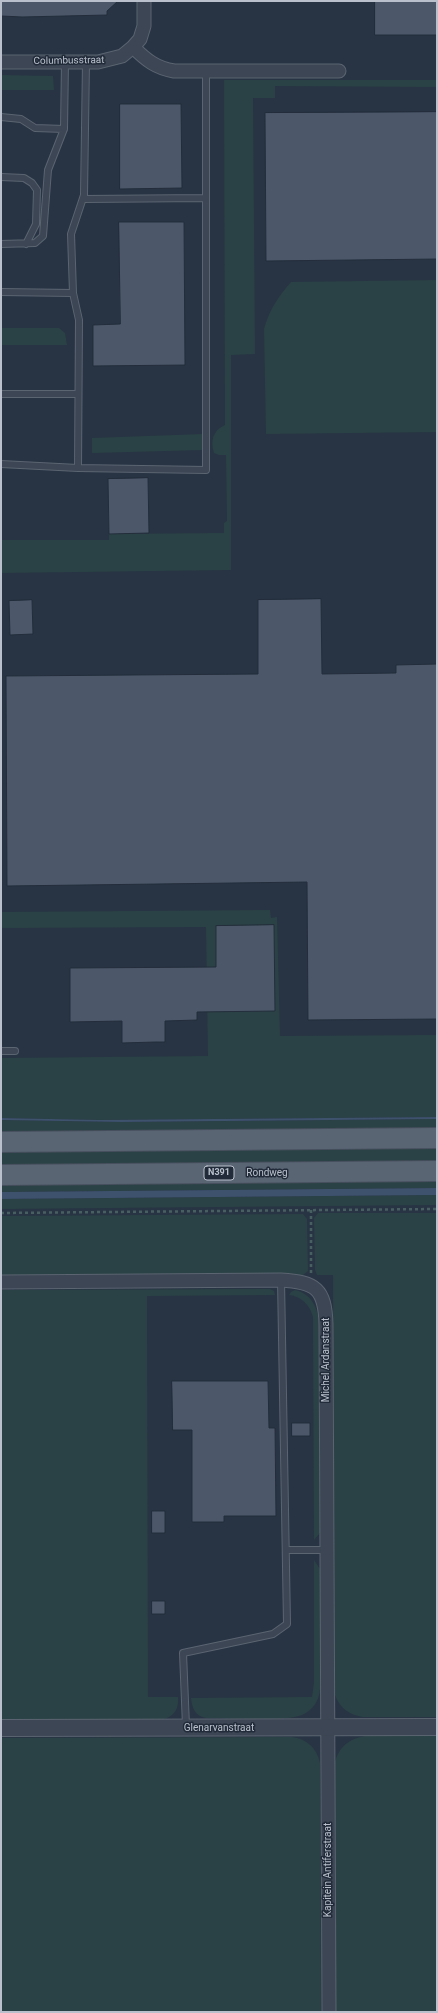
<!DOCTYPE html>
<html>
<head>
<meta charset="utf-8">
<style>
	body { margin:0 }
	#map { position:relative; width:438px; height:2013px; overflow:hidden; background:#283444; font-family:Roboto,sans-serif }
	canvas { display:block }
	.frame { position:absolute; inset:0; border:2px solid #bac1cd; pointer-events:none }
</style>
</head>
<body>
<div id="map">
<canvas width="438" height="2013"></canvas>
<div class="frame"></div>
</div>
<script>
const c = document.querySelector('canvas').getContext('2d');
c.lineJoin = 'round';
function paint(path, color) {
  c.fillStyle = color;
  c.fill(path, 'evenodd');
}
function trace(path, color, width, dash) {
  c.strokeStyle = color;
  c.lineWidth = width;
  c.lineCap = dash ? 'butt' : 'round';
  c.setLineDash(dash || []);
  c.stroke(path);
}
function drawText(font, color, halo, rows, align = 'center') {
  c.font = font + ' Roboto,sans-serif';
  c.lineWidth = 3;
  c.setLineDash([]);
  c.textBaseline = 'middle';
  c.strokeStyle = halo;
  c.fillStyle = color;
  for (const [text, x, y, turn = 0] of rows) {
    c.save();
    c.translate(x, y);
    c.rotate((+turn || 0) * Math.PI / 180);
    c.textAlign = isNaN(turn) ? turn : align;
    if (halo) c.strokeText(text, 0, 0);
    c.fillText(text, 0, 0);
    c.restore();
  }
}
paint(new Path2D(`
	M1 75 53 76 54 90H1Z
	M224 80H437V87L275 86V98H253L255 354 231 355V570L1 573V540H109V534L224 533V523L227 521 226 455H219L214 453C210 441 213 430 225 425Z
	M437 280V432L266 434 264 329C269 310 278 297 291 282Z
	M1 328H59L65 333 67 345H1Z
	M203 434V450L92 453V438Z
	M270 910 271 918 277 917 280 1036 437 1035V1117L100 1120 1 1118V1058L208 1056 206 927 1 928V912Z
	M437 1119V1130L1 1133V1120L121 1122Z
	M437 1146V1164L1 1167V1150Z
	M437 1180V1188L1 1192V1184Z
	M437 1195V1205L1 1209V1199Z
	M318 1213H437V1717H363C350 1715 340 1709 335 1695L333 1275H317L315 1270 314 1218Z
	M303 1214 307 1219 308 1271 303 1275 1 1276V1216Z
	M256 1289H270L274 1291 275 1295 147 1296 148 1697H178C179 1708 175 1716 164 1719H1V1290Z
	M295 1290C311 1294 317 1306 319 1321L320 1533 314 1540 313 1317C310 1305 301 1296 289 1295L291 1292Z
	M314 1560 320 1569V1689C319 1701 313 1710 302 1715 286 1722 226 1718 206 1718 195 1716 192 1708 191 1698L312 1697 314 1683Z
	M365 1736H437V2012H335L334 1767C337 1749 347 1739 365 1736Z
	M292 1737C307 1739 317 1748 320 1763L321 2012H1V1738Z`), '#2a4245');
paint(new Path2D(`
	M437 1117V1119L121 1122 1 1120V1118L100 1120Z
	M437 1188V1195L1 1199V1192Z`), '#3e516d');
const building = new Path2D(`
	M1 1H118L107 11V15L22 17 1 16Z
	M375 1H437V35H375Z
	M120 104H181L182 188 120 189Z
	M437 112V259L266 261 265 113Z
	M119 222H184L185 365 93 366V325L120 324Z
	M148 478 149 533 109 534 108 479Z
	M321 599 322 674 396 673V665L437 664V1019L308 1020 307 882 7 886 6 676 258 674V600Z
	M32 600 33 634 10 635 9 601Z
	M274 925 275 1011 197 1012V1020L165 1021V1042H155L122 1043V1021L70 1022V968L216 967V926Z
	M172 1381H268L269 1428H275L276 1516H224V1522H192V1430H173Z
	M292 1423H310V1436H292Z
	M152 1511H165V1533H152Z
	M152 1601H165V1614H152Z`);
paint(building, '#4c586a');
trace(building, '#232d3b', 1);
const service = new Path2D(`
	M1 117 21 119 35 128 64 129
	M1 177 24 178 32 183 37 190 36 224 26 244
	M83 199 206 198
	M1 244 35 243 43 236 48 170 64 129 65 62
	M1 292 73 293 71 234 84 195 86 62
	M73 293 79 320 78 468 206 470V71
	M1 394H78
	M1 464 78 468
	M1 1051H15
	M286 1550H327
	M186 1726 183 1653 273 1634 287 1624 281 1280`);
const minor = new Path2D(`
	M133 47C146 60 156 68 174 71H339
	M1 62H98L122 56 133 47 140 39 144 26V1
	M1 1282 281 1280C316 1282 325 1289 326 1324L329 2012`);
const tertiary = new Path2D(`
	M1 1728 437 1727`);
const primary = new Path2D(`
	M1 1142 437 1138
	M1 1175 437 1171`);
trace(service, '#5b6471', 8);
trace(minor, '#5b6471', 15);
trace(tertiary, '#5b6471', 18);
trace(primary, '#464f5d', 22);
trace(new Path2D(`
	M311 1210V1273
	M1 1213 437 1209`), '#485f61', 2.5, [3, 3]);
trace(service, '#3c4654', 6);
trace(minor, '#3c4654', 13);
trace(tertiary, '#3c4654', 16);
trace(primary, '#5a6574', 20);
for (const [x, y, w] of [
	[219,1173,30]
]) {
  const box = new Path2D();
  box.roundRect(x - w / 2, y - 7, w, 14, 3);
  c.fillStyle = '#212b39';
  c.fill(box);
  trace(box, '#bac1cd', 1);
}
drawText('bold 9px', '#bac1cd', null, [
	["N391",219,1173]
]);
drawText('10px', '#bac1cd', '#212b39', [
	["Columbusstraat",69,61,-1],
	["Rondweg",267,1173],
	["Michel Ardanstraat",326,1360,-90],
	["Glenarvanstraat",219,1728],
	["Kapitein Antiferstraat",328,1870,-90]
]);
</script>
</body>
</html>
